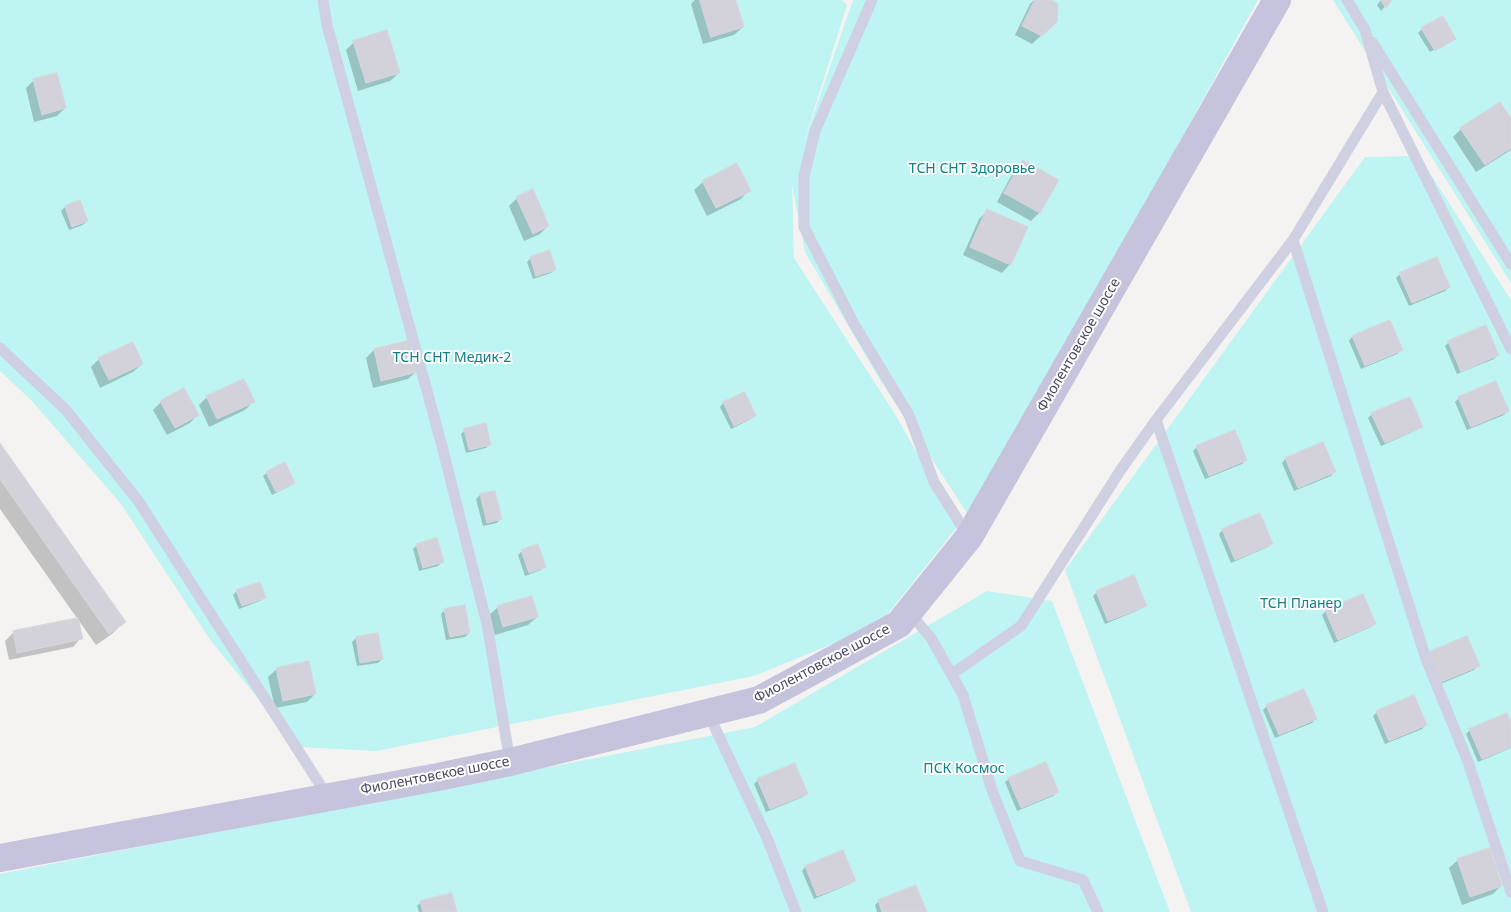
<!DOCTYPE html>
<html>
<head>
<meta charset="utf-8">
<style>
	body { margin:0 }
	canvas { display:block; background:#f4f3f2 }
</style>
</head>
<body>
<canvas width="1511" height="912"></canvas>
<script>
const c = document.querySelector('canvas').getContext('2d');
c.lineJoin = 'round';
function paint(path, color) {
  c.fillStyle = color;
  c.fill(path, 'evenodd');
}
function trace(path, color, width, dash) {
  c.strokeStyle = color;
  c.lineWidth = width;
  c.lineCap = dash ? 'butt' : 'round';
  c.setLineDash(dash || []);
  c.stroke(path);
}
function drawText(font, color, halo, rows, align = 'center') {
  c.font = font + ' "Noto Sans",sans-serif';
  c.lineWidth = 4;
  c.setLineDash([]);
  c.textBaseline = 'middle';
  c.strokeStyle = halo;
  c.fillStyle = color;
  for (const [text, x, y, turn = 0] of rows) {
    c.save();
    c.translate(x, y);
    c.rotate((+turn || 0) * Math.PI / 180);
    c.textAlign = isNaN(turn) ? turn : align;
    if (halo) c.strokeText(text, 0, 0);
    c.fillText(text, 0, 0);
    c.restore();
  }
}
paint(new Path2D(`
	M0 0H842L847 5 802 148 853 0H1258L971 519 880 380 805 252 792 185 794 258 895 414 958 526 879 625 754 676 376 751 298 747 211 641 121 504 32 401 0 371Z
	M1333 0H1511V283Z
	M1419 156 1511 300V912H1191L1065 570 1365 157Z
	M987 591 1052 601 1170 912H0V874L755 727Z`), '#bef4f2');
paint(new Path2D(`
	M695 0H735L743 27 734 35 703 44 691 4Z
	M1034 0H1048L1047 30 1032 44 1015 35 1030 4Z
	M1381 0H1390L1381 11 1377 5Z
	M1422 29 1452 40 1430 52 1418 33Z
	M354 42 399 73 390 81 358 91 346 50Z
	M34 80 65 108 57 116 34 122 26 88Z
	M1511 120V150L1476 172 1453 137 1461 129Z
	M1023 161 1057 180 1039 213 1031 221 997 202 1015 169Z
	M703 182 749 190 741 199 707 216 694 190Z
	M517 198 548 226 540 234 524 241 509 206Z
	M80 202 87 221 83 225 69 230 61 211 65 207Z
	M987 211 1010 264 1002 273 963 255 979 219Z
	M531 258 555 269 551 273 533 279 527 262Z
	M1400 274 1449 287 1445 291 1409 306 1396 278Z
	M1389 322 1401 350 1397 354 1361 369 1349 341 1352 337Z
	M410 342 417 371 408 379 373 388 366 358 374 350Z
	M1449 342 1498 355 1494 359 1457 374 1445 346Z
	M99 359 142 364 133 372 100 388 91 367Z
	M744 393 755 415 751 419 731 429 720 407 723 403Z
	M207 397 253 402 245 410 209 427 199 405Z
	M1459 398 1507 411 1504 415 1467 430 1455 402Z
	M161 402 198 414 190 423 167 435 153 410Z
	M1372 414 1421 426 1417 430 1381 446 1368 418Z
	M465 430 490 444 486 448 466 453 461 434Z
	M1322 444 1334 472 1331 476 1294 491 1282 463 1285 459Z
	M0 445 124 622 112 634 96 645 0 509Z
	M1197 447 1246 460 1242 464 1205 479 1193 451Z
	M267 473 294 483 290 486 272 495 263 476Z
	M494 492 500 519 497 523 483 526 476 499 480 495Z
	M1223 530 1272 543 1268 547 1231 563 1219 534Z
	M416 546 442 562 438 566 419 571 413 549Z
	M522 551 545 566 541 570 525 576 518 555Z
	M1133 577 1145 606 1141 609 1105 624 1093 596 1096 593Z
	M237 591 264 598 260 601 239 609 233 595Z
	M498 607 537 617 528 625 495 635 489 615Z
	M444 611 469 633 465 637 446 640 441 614Z
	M1326 611 1375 624 1371 627 1334 643 1322 615Z
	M13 633 81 638 73 647 9 660 5 641Z
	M356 638 382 659 378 663 357 666 352 642Z
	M1426 657 1478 666 1474 670 1438 685Z
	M277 669 315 694 307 702 275 708 268 677Z
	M1267 706 1316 719 1312 723 1275 738 1263 710Z
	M1377 712 1426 725 1422 729 1385 744 1373 716Z
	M1511 725V748L1478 762 1466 734 1470 730Z
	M1009 779 1057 792 1053 796 1017 811 1005 782Z
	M758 780 806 794 803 797 766 812 754 784Z
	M1458 860 1501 886 1493 894 1462 905 1449 868Z
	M805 867 854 880 850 884 814 899 802 871Z
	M915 886 926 912H877L875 905 878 902Z
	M421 902 456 912H419L417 906Z`), '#0003');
const building = new Path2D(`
	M700 0H736L744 27 711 37Z
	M1035 0H1051L1058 4 1057 22 1042 36 1022 26Z
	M1381 0H1392L1386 8Z
	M1443 16 1456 39 1435 51 1421 28Z
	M387 30 400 73 366 83 353 41Z
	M57 73 66 108 42 115 33 79Z
	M1500 102 1511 118V148L1485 165 1460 128Z
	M1023 160 1059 180 1040 213 1004 193Z
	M737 163 751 191 716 208 702 181Z
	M533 189 549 226 533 234 516 197Z
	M80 200 88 221 72 227 65 206Z
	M987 209 1028 227 1011 265 970 247Z
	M550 250 556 270 536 276 530 257Z
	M1437 257 1450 287 1412 303 1399 273Z
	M1390 320 1403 350 1365 366 1352 336Z
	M1486 325 1499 355 1461 372 1448 341Z
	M411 340 418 372 381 381 374 349Z
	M133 342 143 364 109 380 98 358Z
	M244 379 255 402 217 419 206 396Z
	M1496 381 1509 411 1471 427 1458 397Z
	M184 388 199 415 175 428 160 401Z
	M745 392 756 416 734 426 723 402Z
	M1410 397 1423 427 1385 443 1371 413Z
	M486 423 491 445 469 450 464 429Z
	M1235 430 1247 460 1209 476 1196 446Z
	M1323 442 1336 472 1298 488 1285 458Z
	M0 443 126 622 109 634 0 479Z
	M285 462 295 483 276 492 266 472Z
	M495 491 502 519 487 523 480 494Z
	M1260 513 1273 544 1235 560 1222 529Z
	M437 538 444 562 423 568 416 544Z
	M538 544 546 567 529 573 521 550Z
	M1134 575 1147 606 1108 621 1096 591Z
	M260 582 266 598 242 606 236 590Z
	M1363 594 1376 624 1338 640 1325 610Z
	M532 596 538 617 503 627 497 606Z
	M465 605 470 633 450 637 444 609Z
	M78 618 83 639 17 653 13 631Z
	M378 633 383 659 360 663 356 637Z
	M1467 636 1480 666 1441 682 1429 652Z
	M309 661 316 694 283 701 276 668Z
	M1304 689 1317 719 1279 735 1266 705Z
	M1414 695 1427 725 1389 741 1376 711Z
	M1507 713 1511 722V747L1482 759 1469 729Z
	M1046 762 1059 792 1021 808 1008 778Z
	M795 763 808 794 770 809 757 779Z
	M1490 848 1502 886 1470 897 1457 859Z
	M843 850 856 881 817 896 805 866Z
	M916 885 927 912H882L878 900Z
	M452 893 457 912H423L420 901Z`);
paint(building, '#d3d1da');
trace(building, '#d8d6de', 1);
trace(new Path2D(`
	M323 0 327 25 442 446 487 624 510 762
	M872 0 815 131 804 176V227L854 324 909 415 934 482 968 536
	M1347 0 1365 30 1383 92 1511 349
	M1372 42 1511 264
	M1293 240 1426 659 1468 762 1511 892
	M0 348 66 410 139 502 328 797
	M909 612 931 638 963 695 992 790 1020 861 1083 880 1098 912
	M952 674 1021 626 1120 471 1156 420
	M708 713 767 838 796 912
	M1323 912 1156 420 1293 240 1383 92`), '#d0d0e3', 11);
trace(new Path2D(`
	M0 858 438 777 510 762 759 700 899 624 969 537 1277 0`), '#c6c3dc', 28);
drawText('14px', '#0e7f87', '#fff', [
	["ТСН СНТ Здоровье",972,169],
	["ТСН СНТ Медик-2",452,358],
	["ТСН Планер",1301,604],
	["ПСК Космос",964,769]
]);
drawText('14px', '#494862', '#fff', [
	["Фиолентовское шоссе",1079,345,-60],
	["Фиолентовское шоссе",822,664,-28],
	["Фиолентовское шоссе",435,776,-11]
]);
</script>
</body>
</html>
